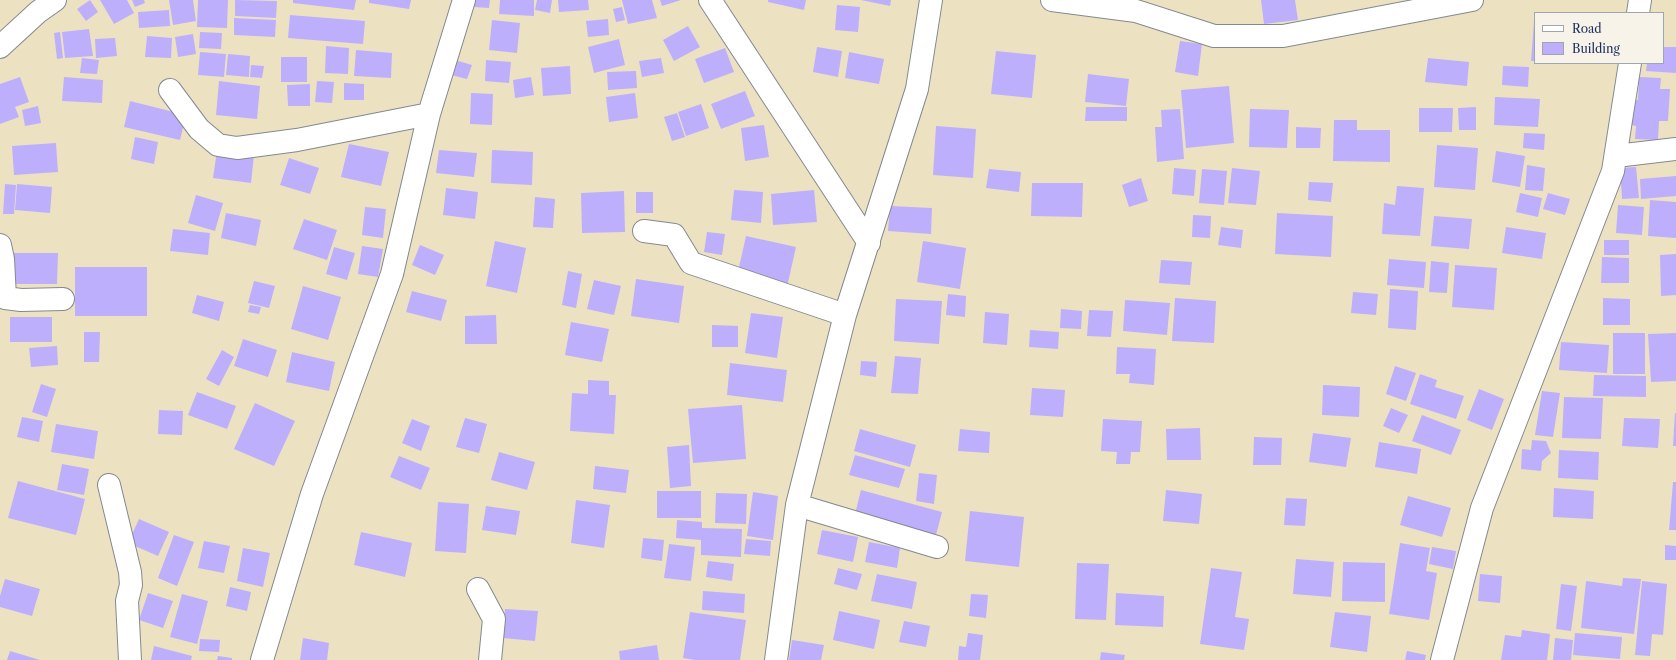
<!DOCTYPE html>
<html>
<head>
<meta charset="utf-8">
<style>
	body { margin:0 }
	#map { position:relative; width:1676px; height:660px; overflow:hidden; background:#ece2c2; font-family:"Libre Caslon Text",serif }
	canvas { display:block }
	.legend { position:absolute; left:1534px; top:12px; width:130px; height:52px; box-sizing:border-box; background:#f7f3e8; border:1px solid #9fa5b1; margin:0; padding:5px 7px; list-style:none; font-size:12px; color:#1b2f5e }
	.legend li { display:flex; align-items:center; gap:8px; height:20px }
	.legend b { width:20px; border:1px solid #9fa5b1 }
</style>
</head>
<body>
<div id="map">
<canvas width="1676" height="660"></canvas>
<ul class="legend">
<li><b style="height:5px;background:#fff"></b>Road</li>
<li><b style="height:11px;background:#beaffc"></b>Building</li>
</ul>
</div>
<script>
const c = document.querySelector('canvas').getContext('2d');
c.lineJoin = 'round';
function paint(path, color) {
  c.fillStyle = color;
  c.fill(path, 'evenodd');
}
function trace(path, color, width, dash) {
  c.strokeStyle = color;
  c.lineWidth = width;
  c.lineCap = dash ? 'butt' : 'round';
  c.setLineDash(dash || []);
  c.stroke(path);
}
paint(new Path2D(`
	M90 0 98 12 86 21 77 9Z
	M100 0H127L134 13 114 24Z
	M132 0H144L145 3 135 7Z
	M169 0H193L196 21 173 25Z
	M198 0H228L227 28 197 27Z
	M235 0 277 1 276 18 235 16Z
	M293 0H356L354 10 293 3Z
	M369 0H411L409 9 369 3Z
	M474 0H490L489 8 474 7Z
	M500 0H534V16L499 14Z
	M537 0H552L550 13 535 10Z
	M558 0H588L589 10 559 12Z
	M622 0H652L657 18 628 24Z
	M660 0H681L662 6Z
	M768 0H806L804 10 768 2Z
	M861 0H891L890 6Z
	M1261 0H1295L1298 20 1264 24Z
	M837 5 860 7 858 32 835 30Z
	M622 7 625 20 616 22 613 9Z
	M169 10 170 26 139 28 138 12Z
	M290 15 365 21 363 44 288 38Z
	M234 18 276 20 275 37 234 35Z
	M608 19 609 35 588 37 586 21Z
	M492 20 520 23 517 53 489 50Z
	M1534 21H1535V61H1531Z
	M688 26 700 47 674 61 663 40Z
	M89 29 93 56 65 58 62 32Z
	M60 32 63 58 57 59 54 33Z
	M200 32 222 33 221 49 199 48Z
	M193 34 196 54 178 57 175 37Z
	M147 36 172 38 171 58 145 57Z
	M115 38 117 56 96 58 95 39Z
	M619 39 625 65 594 73 588 47Z
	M1180 41 1202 44 1198 76 1175 72Z
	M326 46 349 48 348 74 325 73Z
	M817 47 842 51 838 77 813 72Z
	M1663 47H1676V73L1646 71 1647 63H1663Z
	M725 48 734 72 704 83 695 59Z
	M356 50 392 53 391 78 354 76Z
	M996 51 1036 55 1032 98 991 94Z
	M200 52 226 54 224 77 198 75Z
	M849 52 884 59 879 84 845 78Z
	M228 54 250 56 249 77 226 75Z
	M281 57H307V82H281Z
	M82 58 99 60 97 74 80 73Z
	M661 58 664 73 642 77 639 61Z
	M1428 58 1469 62 1467 86 1425 82Z
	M455 60 472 65 467 79 451 75Z
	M486 60 511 62 509 83 485 81Z
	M251 65 264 66 262 78 250 77Z
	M570 66 571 94 543 96 541 68Z
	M1503 66 1529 67 1528 87 1502 85Z
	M636 71 637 88 608 90 607 72Z
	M1088 74 1129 79 1126 106 1085 102Z
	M20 77 29 102 15 107 19 117 0 124V84Z
	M64 77 103 80 102 103 62 101Z
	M531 77 534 95 515 98 513 80Z
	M1639 77 1661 78 1660 89H1670L1668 121H1659L1658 140 1635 139 1636 126 1631 125 1633 100H1638Z
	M219 81 260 86 257 119 216 115Z
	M317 81 334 82 332 103 315 102Z
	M344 83 364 84V100H344Z
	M310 84V106H288L287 85Z
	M1229 86 1234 143 1186 148 1181 90Z
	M745 91 755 116 721 129 711 104Z
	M471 93 493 94 492 125 470 124Z
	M635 93 638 118 609 122 606 97Z
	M1495 97 1540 99 1538 127 1494 125Z
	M130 101 186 115 180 140 124 127Z
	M701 104 709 128 686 136 678 112Z
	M38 106 41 123 25 126 22 110Z
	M1086 107H1127V121H1085Z
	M1476 107V130H1459L1458 108Z
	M1419 108H1453L1452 132H1419Z
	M1180 109 1184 159 1157 162 1155 127H1162L1161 110Z
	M1250 109 1289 110 1287 148 1249 147Z
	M677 113 685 137 672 141 664 117Z
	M1334 120H1357V130H1390V162L1333 161Z
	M764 125 769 157 745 161 741 128Z
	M936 126 976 129 973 178 933 175Z
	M1296 127 1321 128 1320 148H1296Z
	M1524 133 1545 134 1544 150 1523 148Z
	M135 137 158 142 154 164 131 159Z
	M56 143 58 172 14 175 12 146Z
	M349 144 389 152 381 186 341 177Z
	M1437 145 1478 148 1475 190 1434 187Z
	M439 150 477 153 474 177 436 173Z
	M492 150 533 152 532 185 491 183Z
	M217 151 254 155 251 183 213 178Z
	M1496 151 1525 156 1520 187 1492 182Z
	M289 158 319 168 310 194 280 185Z
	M1527 165 1545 168 1543 191 1525 190Z
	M1636 167 1639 198 1622 199 1620 168Z
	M1174 168 1196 170 1194 196 1172 194Z
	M1232 168 1260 171 1256 205 1228 203Z
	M989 169 1021 172 1019 192 986 188Z
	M1202 169 1227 171 1224 205 1199 203Z
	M1676 176V196L1641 199 1640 179Z
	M1141 178 1148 201 1129 207 1122 185Z
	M1309 182 1333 183 1331 202 1308 200Z
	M1032 183H1083L1082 217 1031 216Z
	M5 184 16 185 14 214H3Z
	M17 184 52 187 50 213 15 210Z
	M1397 186 1424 188 1420 236 1382 234 1384 203 1395 205Z
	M446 188 478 192 475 219 443 215Z
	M734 190 763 192 761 223 731 220Z
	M814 190 817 222 773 225 771 194Z
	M624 191 625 232 582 233 581 193Z
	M636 192H653V213H636Z
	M1520 193 1542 198 1538 217 1516 212Z
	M1548 193 1570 199 1565 215 1543 209Z
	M196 195 223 203 215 231 188 223Z
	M535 197 555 199 553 228 533 227Z
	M1650 200 1676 202V238L1648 236Z
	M1618 205 1644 207 1642 235 1616 233Z
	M890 206 932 208 931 234 888 231Z
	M365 207 386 209 383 238 362 235Z
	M226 213 261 220 256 246 221 238Z
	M1277 213 1333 216 1331 257 1275 254Z
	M1193 215 1211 216 1210 238 1192 237Z
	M1434 216 1472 219 1469 249 1431 246Z
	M304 219 337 230 327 260 293 249Z
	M1221 227 1243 230 1241 248 1218 245Z
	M1506 227 1546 233 1542 259 1502 253Z
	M173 229 210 233 208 255 170 251Z
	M707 232 725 234 722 255 704 252Z
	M746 236 796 247 787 287 737 276Z
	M1604 240H1629V255H1604Z
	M495 241 526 248 517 293 486 286Z
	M923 241 966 248 960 289 917 282Z
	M420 245 444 255 435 275 412 265Z
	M362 246 383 249 378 277 358 274Z
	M334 247 355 253 347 280 326 274Z
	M14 253H58L57 284H14Z
	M1676 254V295L1661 296 1660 255Z
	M1602 257 1629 258V283H1601Z
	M1389 259 1426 262 1424 288 1387 285Z
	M1161 260 1192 262 1190 285 1159 283Z
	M1431 261 1449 263 1447 293 1429 292Z
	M1455 265 1497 268 1494 310 1452 307Z
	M75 267H147V316H75Z
	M568 271 582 274 576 308 562 305Z
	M636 279 684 286 679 323 631 316Z
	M594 280 621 286 614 315 587 309Z
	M254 281 275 286 269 308 248 303Z
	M303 286 341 297 328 340 291 329Z
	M1390 289 1418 291 1416 330 1388 328Z
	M412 291 447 300 441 321 406 312Z
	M1353 292 1378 294 1376 315 1351 313Z
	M948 294 966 296 965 317 946 315Z
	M197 295 224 302 219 321 192 313Z
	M1175 298 1216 301 1214 343 1172 341Z
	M1603 298 1630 299V325H1603Z
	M896 299 942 301 939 344 894 341Z
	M1125 300 1170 303 1167 335 1123 331Z
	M250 305 261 307 259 314 248 312Z
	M1061 309 1082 311 1081 329 1060 328Z
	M1089 310 1113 311 1111 337 1087 336Z
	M985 312 1009 314 1007 345 983 343Z
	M751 313 783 317 777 358 745 353Z
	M496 315 497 344H465V316Z
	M10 317H52V342H10Z
	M571 322 609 329 602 362 565 355Z
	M712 325 738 326V347H712Z
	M1030 330 1059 332 1058 349 1029 347Z
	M84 332H100L99 362H84Z
	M1613 333H1645V374H1613Z
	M1676 333V381L1651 382 1648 334Z
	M243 339 277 350 268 377 234 366Z
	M1561 342 1609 345 1607 373 1559 370Z
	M57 346 58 365 31 367 29 348Z
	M1117 347 1156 349 1154 385 1129 383 1130 374H1116Z
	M222 350 234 357 219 386 206 379Z
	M292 352 335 362 329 391 286 382Z
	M895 356 921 358 918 394 891 393Z
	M861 361 877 362 876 377 860 375Z
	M730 363 787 370 783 402 727 395Z
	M1395 366 1416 373 1406 401 1386 394Z
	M1420 374 1437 380 1435 387 1464 396 1456 419 1410 404Z
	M1594 375 1646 376V397L1593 396Z
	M588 380 609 381V395H616L614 434 570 431 572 393 588 394Z
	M41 384 56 389 47 417 32 412Z
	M1323 385 1360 387 1359 417 1322 415Z
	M1032 388 1065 390 1063 417 1030 415Z
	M1479 389 1504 399 1492 430 1467 420Z
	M1542 391 1560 393 1553 437 1535 435Z
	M197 392 236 406 227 429 188 415Z
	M1564 397 1603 398 1601 439 1562 438Z
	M255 403 295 421 274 466 234 449Z
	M742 405 746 459 693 463 688 409Z
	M1391 408 1408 415 1399 433 1383 426Z
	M159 410 183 411 182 435 158 434Z
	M1675 413H1676V446H1673Z
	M1422 415 1461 430 1451 455 1412 441Z
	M22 417 43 421 39 442 17 437Z
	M465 418 487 424 479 453 456 447Z
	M1624 418 1660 419 1658 448 1622 446Z
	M412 419 430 426 421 451 402 443Z
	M1103 419 1142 421 1140 452H1131L1130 464H1116L1117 452 1101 451Z
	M56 424 98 431 94 459 51 452Z
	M1200 428 1201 460H1167L1166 429Z
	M860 429 916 445 910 467 854 451Z
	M960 429 990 432 989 453 958 451Z
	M1313 433 1351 438 1346 467 1309 462Z
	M1254 437 1282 438 1281 465H1253Z
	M1532 440 1546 441 1551 453 1542 461 1541 471 1521 469 1522 449 1531 450Z
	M1379 442 1421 449 1417 474 1375 467Z
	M689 445 691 486 670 488 667 447Z
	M1559 450 1599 452 1598 480 1558 478Z
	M499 452 535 462 527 490 491 480Z
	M855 455 905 469 899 488 849 475Z
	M399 456 430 468 421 490 390 477Z
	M62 464 89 469 84 495 57 490Z
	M595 466 629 470 626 493 593 489Z
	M919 473 937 475 934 504 916 501Z
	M18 481 85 499 76 535 8 518Z
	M1673 482H1676V530H1669Z
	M1554 488 1594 491 1593 519 1553 517Z
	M861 490 942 512 935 539 854 518Z
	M1166 490 1202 494 1199 524 1163 521Z
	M657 491H701V518H657Z
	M753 492 778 496 773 540 747 536Z
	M716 493 747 494 746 524 715 523Z
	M1408 496 1451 508 1442 537 1400 525Z
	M1286 498 1307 499 1305 526 1284 525Z
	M576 500 610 505 604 548 571 543Z
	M438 502 469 504 466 553 435 551Z
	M486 506 520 511 516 535 482 530Z
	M970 511 1024 517 1019 567 965 561Z
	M139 519 169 532 158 556 128 543Z
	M677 520 702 522V528L742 529 741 557 701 555V540L676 538Z
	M822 530 858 537 853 562 817 554Z
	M361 532 412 543 405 577 354 565Z
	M174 535 194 542 177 586 158 578Z
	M643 538 664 540 662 561 641 558Z
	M746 539 771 541 770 556 744 554Z
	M204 541 230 546 224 573 198 568Z
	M869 542 900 548 897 568 865 562Z
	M1400 543 1430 548 1426 571 1437 573 1429 620 1389 614Z
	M669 544 695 547 691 581 664 578Z
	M1665 545 1676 546V560H1665Z
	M1432 547 1456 551 1453 569 1429 564Z
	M243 548 270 553 263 587 237 581Z
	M1296 559 1334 562 1331 597 1293 594Z
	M708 561 734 564 732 581 706 577Z
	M1343 562 1385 563V602L1342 601Z
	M1077 563 1109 564 1106 620 1075 619Z
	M838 568 862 574 857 590 834 584Z
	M1211 568 1242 572 1235 617 1249 619 1244 650 1200 644Z
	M877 574 917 582 912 609 871 601Z
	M1480 574 1502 576 1500 603 1478 601Z
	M1623 578 1641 579 1634 634 1581 628 1586 581 1622 586Z
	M5 579 40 589 32 616 0 607V596Z
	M1642 581 1667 584 1663 635 1652 634 1650 656 1635 655Z
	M1561 584 1577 586 1571 631 1556 629Z
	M230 587 251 592 247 611 226 606Z
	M703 591 745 594 744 613 702 610Z
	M148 593 173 601 163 628 139 620Z
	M1116 593 1164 596 1163 627 1115 625Z
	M182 594 208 601 197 644 170 637Z
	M971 594 988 595 986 618 969 616Z
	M505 609 538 611 535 641 503 638Z
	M839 611 880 620 874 649 833 640Z
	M690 612 746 620 740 660H695L683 658Z
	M1335 612 1371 616 1367 652 1330 647Z
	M904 621 930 626 926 647 899 642Z
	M1522 630 1550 634 1547 660H1501L1505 635 1521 637Z
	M968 633 983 635 980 660H958L959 646 966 647Z
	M1575 633 1622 637 1620 659 1573 655Z
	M303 638 329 643 327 660H300Z
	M1555 638 1573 640 1571 660H1553Z
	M200 639 220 640 219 652 199 651Z
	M792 640 824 645 821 660H789Z
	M657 645 659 660H620L619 651Z
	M154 646 192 656 191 660H151Z
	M10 651 40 660H7Z
	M1407 651 1426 655 1425 660H1405Z
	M1101 652 1125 655 1124 660H1100Z
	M218 656 232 658V660H217Z`), '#beaffc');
const minor = new Path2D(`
	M710 0 869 243
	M1052 0 1136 11 1214 36H1283L1472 0
	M1638 13 1640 0
	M0 47 38 12 55 0
	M170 90 199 129 218 145 237 148 297 140 429 114
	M1616 156 1676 149
	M644 231 674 235 691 263 845 315
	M0 245 3 259 5 298 21 300 63 299
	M109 485 130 572 131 585 127 601 130 660
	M797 505 937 547
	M478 589 494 619 490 660
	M262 660 312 494 392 274 429 114 464 0
	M776 660 797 505 845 315 917 89 931 0
	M1442 660 1482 508 1613 171 1630 63`);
trace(minor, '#848890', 24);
trace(minor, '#fff', 22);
</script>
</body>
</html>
